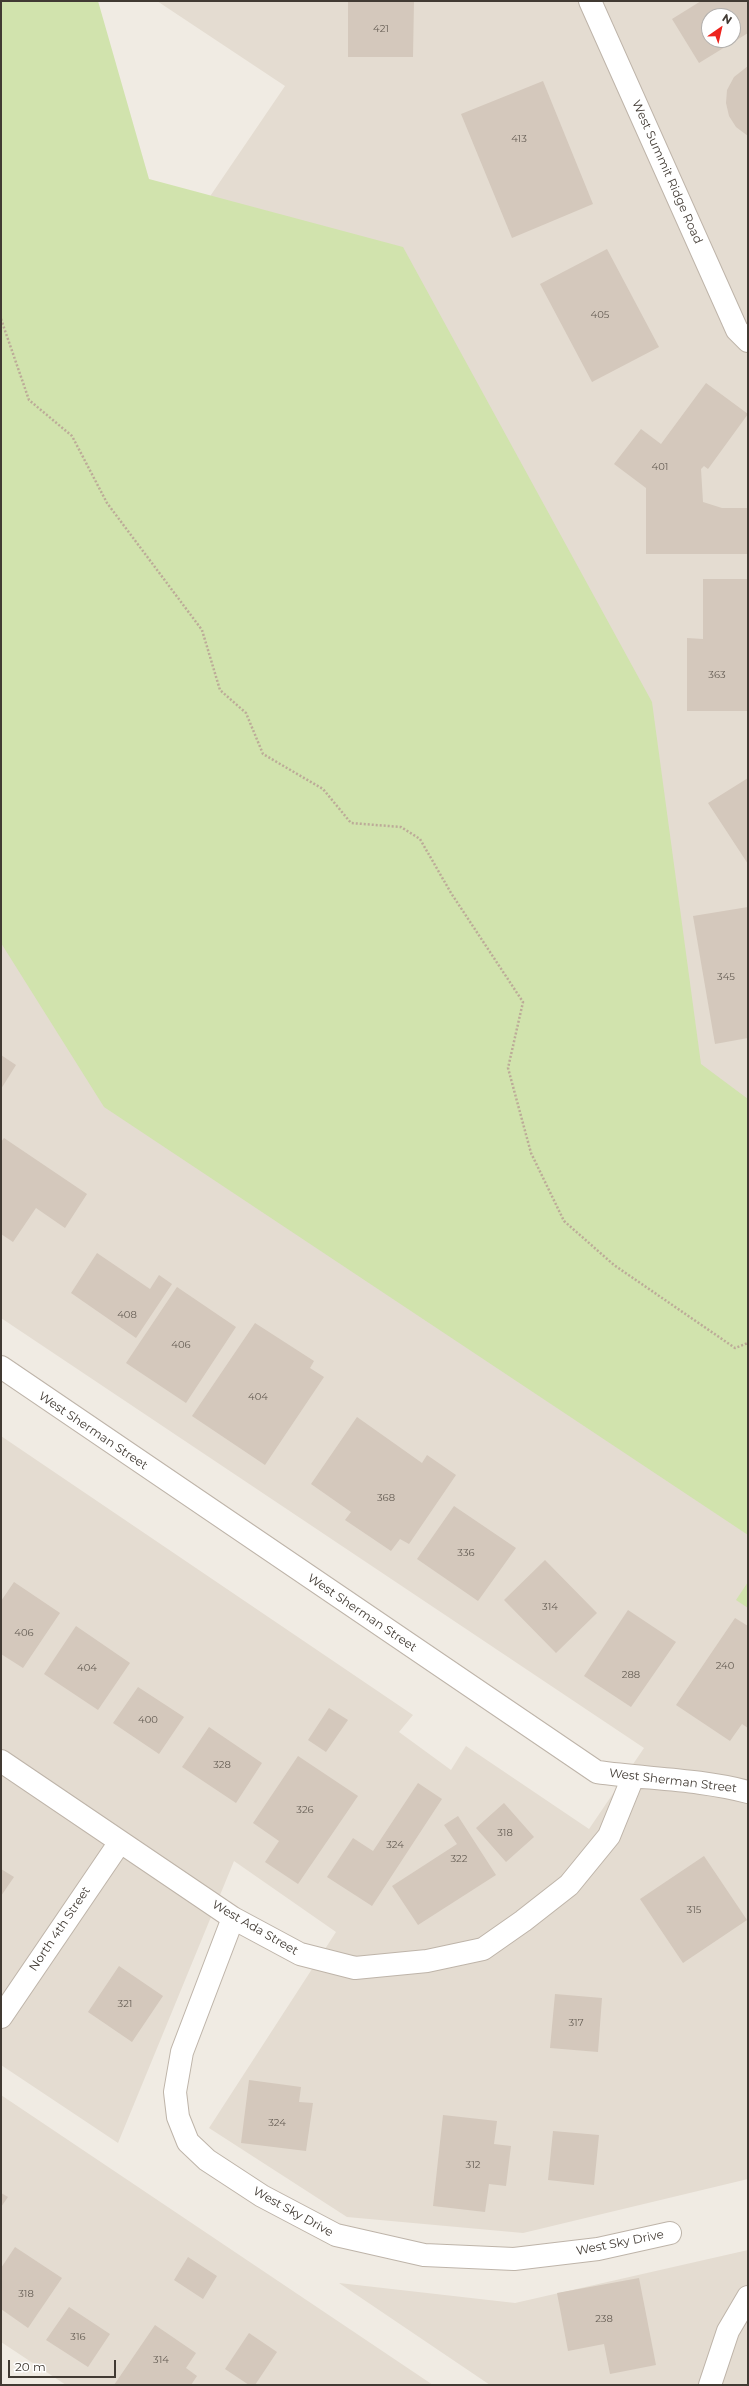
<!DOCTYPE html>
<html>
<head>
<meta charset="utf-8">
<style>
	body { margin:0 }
	#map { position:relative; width:749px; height:2386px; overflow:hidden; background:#f0ebe3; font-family:Montserrat,sans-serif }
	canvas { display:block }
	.frame { position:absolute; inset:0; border:2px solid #413a33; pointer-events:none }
	.north { position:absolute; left:701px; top:8px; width:40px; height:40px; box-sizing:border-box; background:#fff; border:1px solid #b3b0ad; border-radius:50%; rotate:34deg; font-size:11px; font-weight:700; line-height:16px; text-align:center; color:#413a33 }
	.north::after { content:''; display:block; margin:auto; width:14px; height:18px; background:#ed231d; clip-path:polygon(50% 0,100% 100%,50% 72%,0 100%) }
	.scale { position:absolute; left:8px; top:2360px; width:108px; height:18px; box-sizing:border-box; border:2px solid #413a33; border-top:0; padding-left:5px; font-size:12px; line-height:14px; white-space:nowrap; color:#413a33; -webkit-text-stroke:3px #fff; paint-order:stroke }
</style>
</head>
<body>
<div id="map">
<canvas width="749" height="2386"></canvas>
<div class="frame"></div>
<div class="north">N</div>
<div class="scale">20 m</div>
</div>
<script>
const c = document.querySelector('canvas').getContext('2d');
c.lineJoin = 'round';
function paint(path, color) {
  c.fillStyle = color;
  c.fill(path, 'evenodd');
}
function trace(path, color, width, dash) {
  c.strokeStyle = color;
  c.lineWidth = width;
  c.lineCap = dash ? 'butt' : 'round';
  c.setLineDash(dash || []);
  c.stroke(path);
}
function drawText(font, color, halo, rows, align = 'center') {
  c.font = font + ' Montserrat,sans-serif';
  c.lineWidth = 3;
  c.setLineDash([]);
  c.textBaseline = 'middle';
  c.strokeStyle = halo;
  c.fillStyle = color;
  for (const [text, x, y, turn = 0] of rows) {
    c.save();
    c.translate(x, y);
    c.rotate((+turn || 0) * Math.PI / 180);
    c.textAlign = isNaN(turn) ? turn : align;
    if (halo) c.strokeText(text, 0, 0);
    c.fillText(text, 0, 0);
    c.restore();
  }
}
paint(new Path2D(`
	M157 1H748V2179L523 2233 347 2217 209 2128 336 1932 234 1861 118 2143 1 2065V1436L413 1715 399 1732 451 1770 466 1746 589 1829 644 1748 1 1318V504L285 86ZM709 16H733V40H709Z
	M1 2095 433 2385H66L1 2342Z
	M748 2250V2385H490L339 2283 515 2303Z`), '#e4dcd1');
paint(new Path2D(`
	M1 1H98L149 179 403 247 652 702 701 1064 748 1099V1535L104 1107 1 943Z
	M748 1582V1608L736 1600Z`), '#d1e3ad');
paint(new Path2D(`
	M348 1H414L413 57H348Z
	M701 1H748V33L699 63 672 19ZM709 16H733V40H709Z
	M748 66V136L736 127 729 116 726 103 727 90 734 77Z
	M543 81 593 204 512 238 461 114Z
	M607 249 659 347 592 382 540 284Z
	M706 383 748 414 708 469 704 466 701 469 703 502 722 508H748V554H646V488L614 464 641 429 661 444Z
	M703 579H748V711H687V638L703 639Z
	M748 778V864L708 803Z
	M748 907V1038L715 1044 693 916Z
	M1 1055 16 1065 1 1089Z
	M4 1138 87 1194 65 1228 36 1208 13 1242 1 1234V1142Z
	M97 1253 150 1289 159 1275 172 1284 136 1338 71 1293Z
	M177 1287 236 1327 186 1403 126 1363Z
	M255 1323 314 1361 310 1368 324 1377 265 1465 192 1416Z
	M357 1417 422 1463 427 1455 456 1475 409 1544 400 1539 391 1551 345 1520 351 1512 311 1484Z
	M454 1506 516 1548 478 1601 417 1559Z
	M545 1560 597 1613 556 1653 504 1600Z
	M14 1582 60 1613 23 1668 1 1654V1601Z
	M628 1610 676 1642 631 1707 584 1676Z
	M735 1618 748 1626V1728L742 1724 730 1741 676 1705Z
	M76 1626 130 1663 98 1710 44 1674Z
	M138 1687 184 1717 159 1754 113 1723Z
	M329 1708 348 1720 326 1752 308 1740Z
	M209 1727 262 1763 236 1803 182 1767Z
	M298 1756 358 1796 298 1884 265 1862 279 1841 253 1823Z
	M418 1783 442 1799 372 1906 327 1877 353 1838 373 1851Z
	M504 1803 534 1837 506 1862 476 1828Z
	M458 1816 496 1875 418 1925 392 1886 457 1844 444 1825Z
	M704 1856 747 1920 683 1963 640 1899Z
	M1 1869 14 1877 1 1896Z
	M119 1966 163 1996 132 2042 88 2012Z
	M555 1994 602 1998 598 2052 550 2048Z
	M249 2080 301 2087 299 2102 313 2103 306 2151 241 2143Z
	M443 2115 497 2121 494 2144 511 2146 506 2186 489 2184 485 2212 433 2206Z
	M553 2131 599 2135 594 2185 548 2180Z
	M1 2193 8 2197 1 2207Z
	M15 2247 62 2278 28 2328 1 2309V2268Z
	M188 2257 217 2276 203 2299 174 2280Z
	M639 2278 656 2365 610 2374 604 2344 568 2351 557 2293Z
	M69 2307 110 2334 88 2367 46 2340Z
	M155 2325 196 2353 186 2368 197 2376 191 2385H114Z
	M249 2333 277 2352 255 2385H249L225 2369Z`), '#d4c8bc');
const minor = new Path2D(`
	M590 1 737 330 748 341
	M1 1367 597 1772C647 1779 699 1779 748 1792
	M1 1761 233 1918 300 1954 355 1968 427 1961 483 1949 523 1921 569 1885 609 1836 633 1777
	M233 1918 182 2052 175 2092 178 2117 188 2142 207 2160 262 2196 336 2235 424 2255 514 2259 598 2249 670 2233
	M1 2017 120 1842
	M710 2385 728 2331 748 2297`);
trace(minor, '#beb4a9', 24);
trace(new Path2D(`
	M1 319 29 400 72 436 107 503 202 630 220 690 246 713 263 754 323 789 351 823 401 827 420 839 451 893 523 1002 508 1068 531 1153 564 1221 614 1265 735 1348 748 1343`), '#bcab98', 2.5, [2, 2]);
trace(minor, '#fff', 22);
drawText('10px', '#665e55', null, [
	["421",381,29],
	["413",519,139],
	["405",600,315],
	["401",660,467],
	["363",717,675],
	["345",726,977],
	["408",127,1315],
	["406",181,1345],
	["404",258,1397],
	["368",386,1498],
	["336",466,1553],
	["314",550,1607],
	["406",24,1633],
	["240",725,1666],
	["404",87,1668],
	["288",631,1675],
	["400",148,1720],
	["328",222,1765],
	["326",305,1810],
	["318",505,1833],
	["324",395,1845],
	["322",459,1859],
	["315",694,1910],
	["321",125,2004],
	["317",576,2023],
	["324",277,2123],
	["312",473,2165],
	["318",26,2294],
	["238",604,2319],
	["316",78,2337],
	["314",161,2360]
]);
drawText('12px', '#413a33', '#fff', [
	["West Summit Ridge Road",667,172,66],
	["West Sherman Street",93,1431,34],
	["West Sherman Street",362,1613,34],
	["West Sherman Street",673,1781,7],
	["West Ada Street",255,1928,30],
	["North 4th Street",60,1929,-56],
	["West Sky Drive",293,2212,29],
	["West Sky Drive",620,2243,-11]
]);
</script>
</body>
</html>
